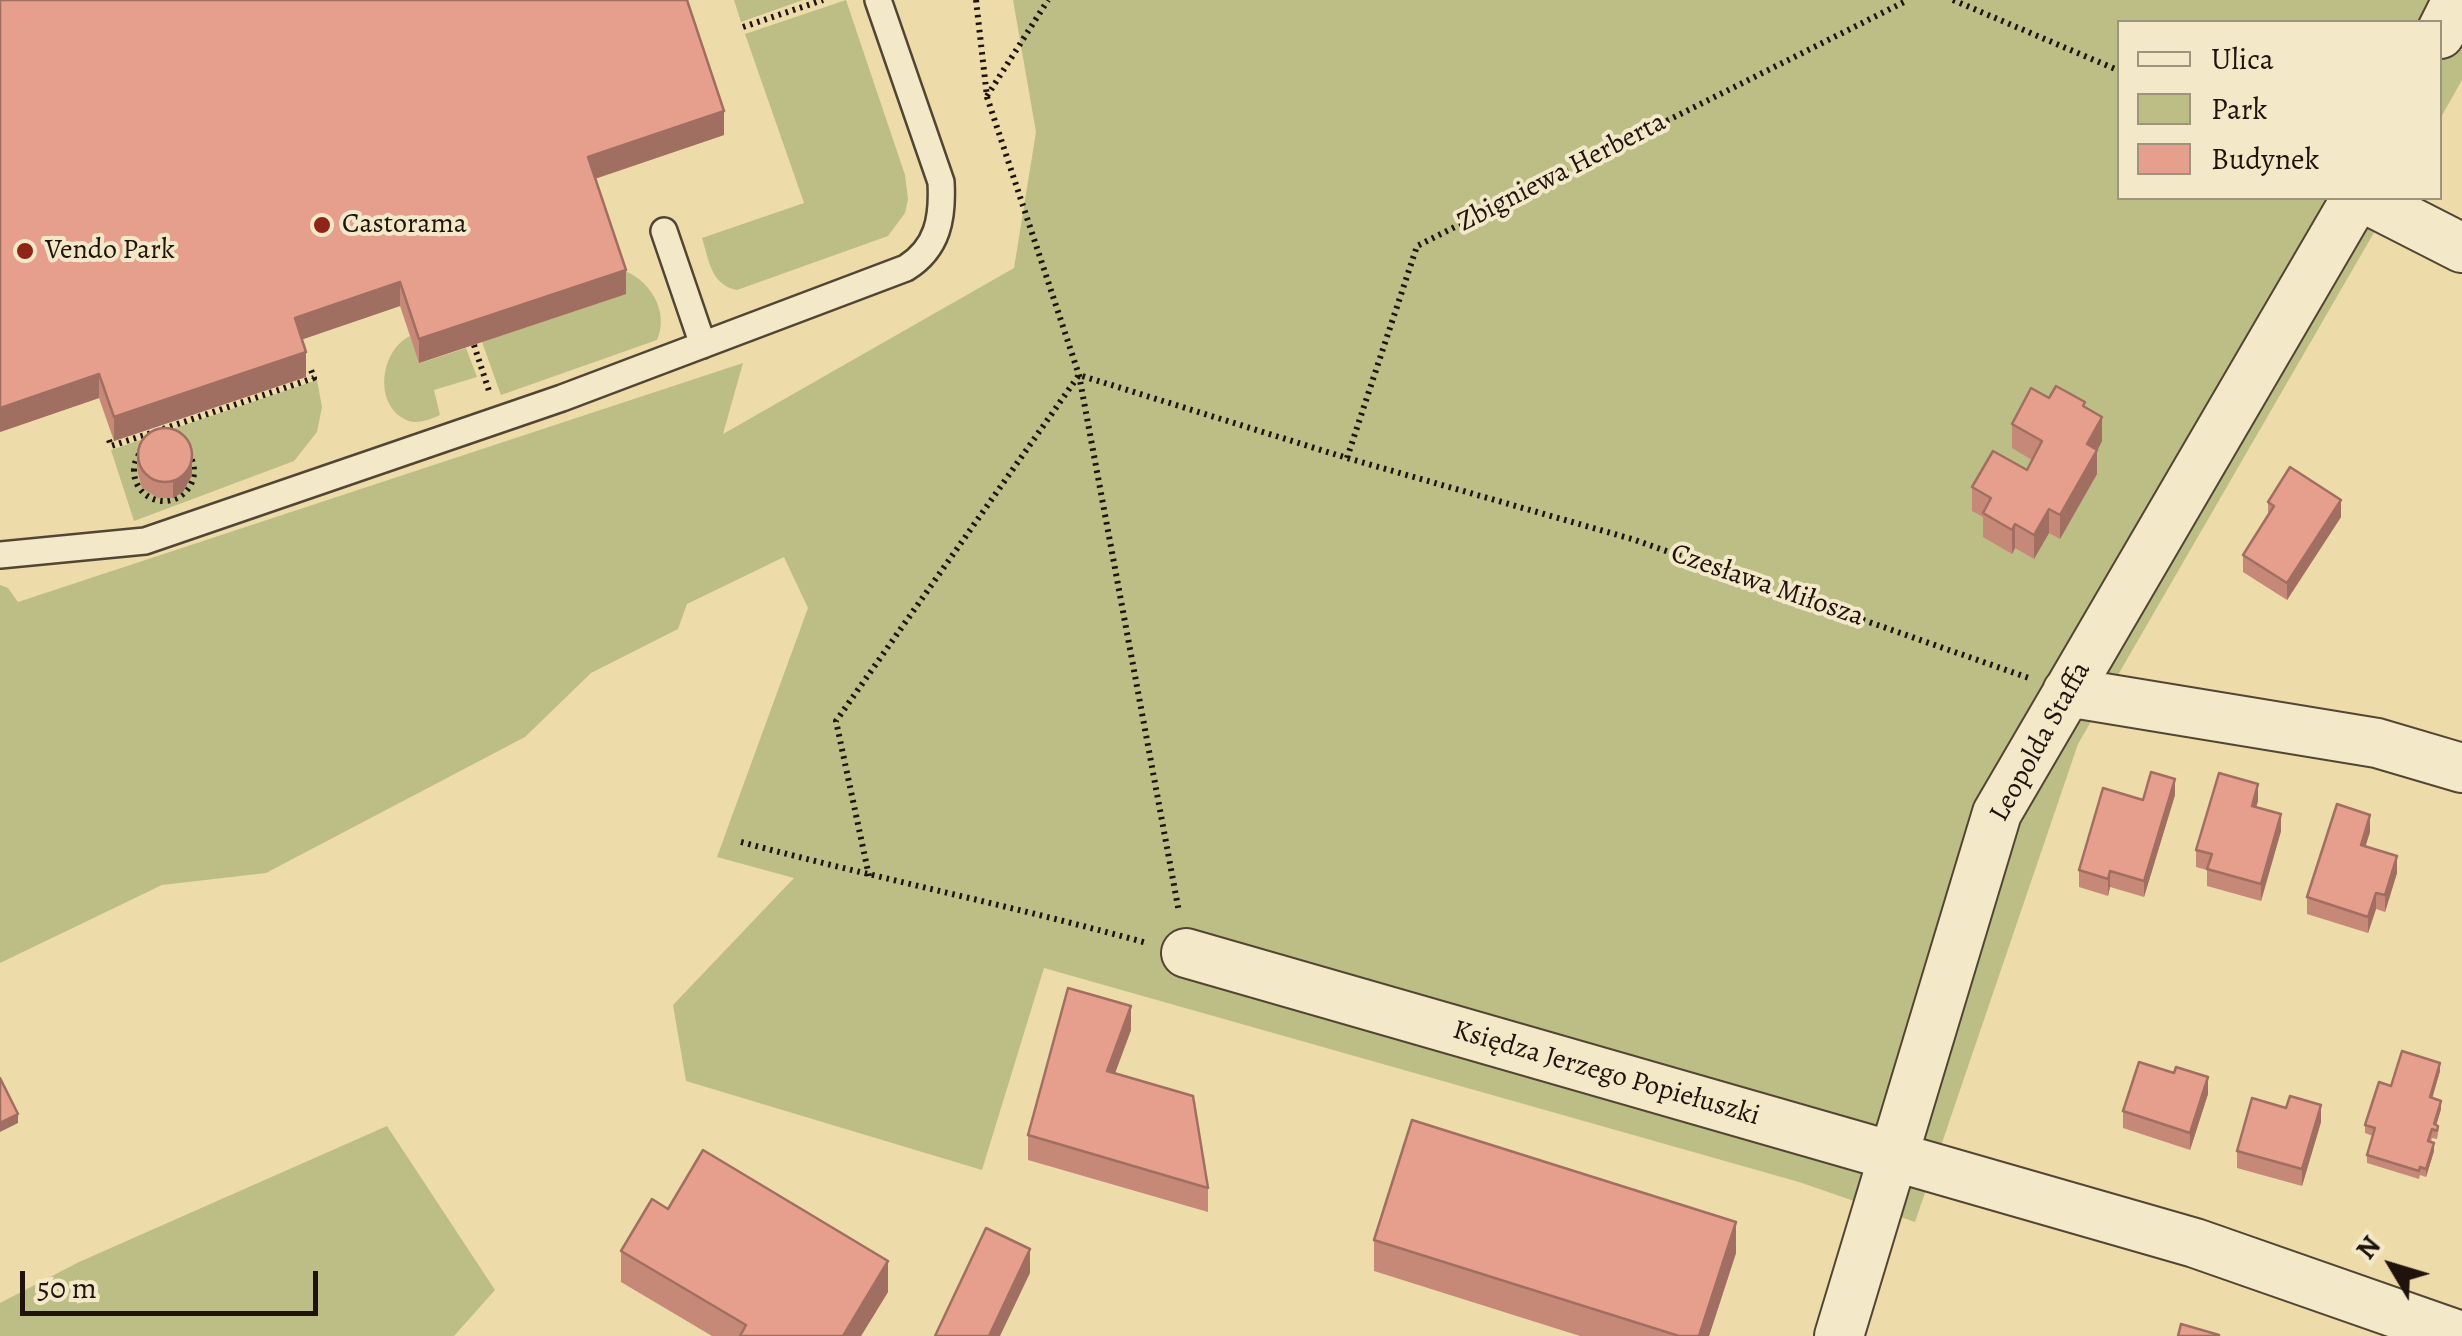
<!DOCTYPE html>
<html>
<head>
<meta charset="utf-8">
<style>
	body { margin:0 }
	#map { position:relative; width:2462px; height:1336px; overflow:hidden; background:#eddbaa; font-family:Alegreya,serif }
	canvas { display:block }
	.legend { position:absolute; left:2117px; top:20px; width:325px; height:180px; box-sizing:border-box; background:#f3e8c8; border:2px solid #9e937c; margin:0; padding:12px 18px; list-style:none; font-size:30px; color:#1f130b }
	.legend li { display:flex; align-items:center; gap:20px; height:50px }
	.legend b { width:50px; border:2px solid #9e937c }
	.north { position:absolute; left:2342px; top:1216px; width:100px; height:100px; -webkit-text-stroke:8px #f3e8c8; paint-order:stroke; rotate:308deg; font-size:28px; font-weight:700; line-height:40px; text-align:center; color:#1f130b }
	.north::after { content:''; display:block; margin:auto; width:35px; height:45px; background:#1f130b; clip-path:polygon(50% 0,100% 100%,50% 72%,0 100%) }
	.scale { position:absolute; left:20px; top:1271px; width:298px; height:45px; box-sizing:border-box; border:5px solid #1f130b; border-top:0; padding-left:12px; font-size:30px; line-height:35px; white-space:nowrap; color:#1f130b; -webkit-text-stroke:8px #f3e8c8; paint-order:stroke }
</style>
</head>
<body>
<div id="map">
<canvas width="2462" height="1336"></canvas>
<ul class="legend">
<li><b style="height:12px;background:#f3e8c8"></b>Ulica</li>
<li><b style="height:28px;background:#bdbe85"></b>Park</li>
<li><b style="height:28px;background:#e69f8c"></b>Budynek</li>
</ul>
<div class="north">N</div>
<div class="scale">50 m</div>
</div>
<script>
const c = document.querySelector('canvas').getContext('2d');
c.lineJoin = 'round';
function paint(path, color) {
  c.fillStyle = color;
  c.fill(path, 'evenodd');
}
function trace(path, color, width, dash) {
  c.strokeStyle = color;
  c.lineWidth = width;
  c.lineCap = dash ? 'butt' : 'round';
  c.setLineDash(dash || []);
  c.stroke(path);
}
function drawText(font, color, halo, rows, align = 'center') {
  c.font = font + ' Alegreya,serif';
  c.lineWidth = 8;
  c.setLineDash([]);
  c.textBaseline = 'middle';
  c.strokeStyle = halo;
  c.fillStyle = color;
  for (const [text, x, y, turn = 0] of rows) {
    c.save();
    c.translate(x, y);
    c.rotate((+turn || 0) * Math.PI / 180);
    c.textAlign = isNaN(turn) ? turn : align;
    if (halo) c.strokeText(text, 0, 0);
    c.fillText(text, 0, 0);
    c.restore();
  }
}
paint(new Path2D(`
	M734 0H803L741 22Z
	M846 0 905 175 908 199 905 213 888 236 737 290C711 285 709 260 702 238L804 203 745 34Z
	M1013 0H2462V80L2440 119V22H2120V198H2394L2078 744 1915 1222 1799 1182 1044 968 982 1170 686 1081 673 1005 794 878 717 857 808 608 784 557 687 604 678 629 591 673 525 737 266 873 162 885 0 963V585L8 588 18 602 743 363 723 434 1014 268 1036 132Z
	M620 269C649 278 670 311 657 340L501 395 482 342Z
	M410 336 420 363 466 348 477 377 434 390 440 415C431 419 419 424 409 421 373 408 379 351 410 336Z
	M317 380 322 407 317 432 294 461 134 521 111 450Z
	M387 1126 495 1290 454 1336H0V1303L79 1262Z`), '#bdbe85');
const lane = new Path2D(`
	M664 231 703 345
	M0 555 145 541 562 398 906 268C938 248 943 218 941 182L878 0`);
const street = new Path2D(`
	M2440 34 2457 0
	M2364 198 2462 248
	M2067 692 2377 743 2462 768
	M1186 953 2195 1243 2461 1336
	M1839 1336 1997 813 2356 198`);
trace(lane, '#524533', 30);
trace(street, '#524533', 52);
trace(new Path2D(`
	M976 0 987 97 1079 375 1179 912
	M1953 0 2120 71
	M743 27 823 0
	M987 96 1048 0
	M474 345 489 391
	M163 429 314 378 311 370
	M109 440 111 446 151 433
	M134 471a30 30 0 1 1 60 0a30 30 0 1 1-60 0Z
	M1347 458 1417 246 1908 0
	M741 842C876 878 1013 906 1147 943
	M869 876 836 721 1079 375 1347 458 1632 539 2029 678`), '#1f130b', 6, [2.5, 5]);
trace(lane, '#f3e8c8', 25);
trace(street, '#f3e8c8', 48);
paint(new Path2D(`
	M0 0 724 135 595 179 626 294 419 363 400 306 302 339 306 377 114 441 99 398 0 432Z
	M2049 398 2085 407 2102 441 2097 451V474L2060 539 2049 533 2034 559 2015 548 2012 554 1983 537V517L1972 511V487L2027 470 2032 460 2012 448V424Z
	M137 453 192 475 183 492 173 498H158L142 488 137 469Z
	M2268 502 2341 517 2287 600 2243 572V555L2268 516Z
	M2175 795 2144 897 2110 887 2108 896 2079 887V870L2143 800Z
	M2258 801 2256 807 2281 831 2261 901 2207 886V870L2196 867V850Z
	M2370 832 2365 846 2397 873 2385 912 2376 909 2368 933 2307 914V897Z
	M1131 1030 1115 1073 1208 1188V1212L1028 1160V1135Z
	M2440 1071 2432 1098 2441 1109 2436 1125 2438 1134 2437 1139 2432 1138 2431 1142 2434 1151 2426 1177 2420 1175 2419 1179 2367 1163V1155L2373 1136 2365 1133V1125L2391 1086Z
	M2208 1094 2190 1150 2123 1128V1111Z
	M2321 1122 2302 1186 2237 1168V1151Z
	M668 1209 888 1292 861 1336H712L621 1282V1251Z
	M1374 1240 1736 1253 1709 1336H1580L1374 1271Z`), '#c68978');
paint(new Path2D(`
	M724 111V135L588 181V157Z
	M626 270V294L419 363V339Z
	M400 282V306L295 342V318Z
	M306 352V377L114 441V417Z
	M99 374V398L0 432V408Z
	M2102 417V441L2097 451V474L2060 539V515L2087 444Z
	M192 459V475L183 492 173 498V481Z
	M2341 500V517L2287 600V583Z
	M2049 509V533L2034 559V535Z
	M2015 524V548L2012 554V530Z
	M2175 779V795L2144 897V881Z
	M2258 784V801L2252 822V806Z
	M2281 814V831L2261 901V884Z
	M2370 815V832L2361 861V845Z
	M2397 856V873L2385 912V895Z
	M2110 871V887L2108 896V879Z
	M2376 893V909L2368 933V917Z
	M1131 1006V1030L1107 1095V1071Z
	M2440 1063V1071L2430 1106V1097Z
	M2208 1077V1094L2190 1150V1133Z
	M2441 1101V1109L2434 1133V1124Z
	M2321 1105V1122L2302 1186V1169Z
	M18 1114V1123L0 1132V1123Z
	M2434 1143V1151L2426 1177V1169Z
	M1736 1222V1253L1709 1336H1699Z
	M1030 1249V1273L1000 1336H989Z
	M888 1261V1292L861 1336H843Z`), '#a16f62');
const building = new Path2D(`
	M0 0H687L724 111 588 157 626 270 419 339 400 282 295 318 306 352 114 417 99 374 0 408Z
	M2056 386 2085 402 2083 406 2102 417 2087 444 2097 450 2060 515 2049 509 2034 535 2015 524 2012 530 1983 513 1991 498 1972 487 1993 451 2027 470 2042 441 2012 424 2031 388 2049 398Z
	M138 455a27 27 0 1 1 54 0a27 27 0 1 1-54 0Z
	M2290 467 2341 500 2287 583 2243 555 2274 506 2268 502Z
	M2151 772 2175 779 2144 881 2110 871 2108 879 2079 870 2103 788 2143 800Z
	M2219 773 2258 784 2252 806 2281 814 2261 884 2207 869 2212 854 2196 850Z
	M2337 804 2370 815 2361 845 2397 856 2385 895 2376 893 2368 917 2307 897Z
	M1068 988 1131 1006 1107 1071 1193 1096 1208 1188 1028 1135Z
	M2402 1051 2440 1063 2430 1097 2441 1101 2434 1124 2438 1126 2437 1131 2432 1129 2428 1141 2434 1143 2426 1169 2420 1167 2419 1171 2367 1155 2375 1128 2365 1125 2379 1082 2391 1086Z
	M2139 1062 2174 1073 2176 1067 2208 1077 2190 1133 2123 1111Z
	M0 1078 18 1114 0 1123Z
	M2290 1096 2321 1105 2302 1169 2237 1151 2252 1098 2286 1108Z
	M1412 1120 1736 1222 1699 1336H1679L1374 1240Z
	M703 1150 888 1261 843 1336H740L746 1325 621 1251 652 1199 668 1209Z
	M986 1228 1030 1249 989 1336H935Z
	M2181 1324 2219 1335V1336H2178Z`);
paint(building, '#e69f8c');
trace(building, '#a16f62', 2.5);
for (const [x, y, r, color] of [
	[322,225,10,"#8f2418"],
	[25,251,10,"#8f2418"]
]) {
  const dot = new Path2D();
  dot.arc(x, y, r, 0, 2 * Math.PI);
  c.fillStyle = color;
  c.fill(dot);
  trace(dot, '#f3e8c8', 4);
}
drawText('28px', '#1f130b', '#f3e8c8', [
	["Zbigniewa Herberta",1562,173,-27],
	["Czesława Miłosza",1767,586,19],
	["Leopolda Staffa",2041,742,-61],
	["Księdza Jerzego Popiełuszki",1606,1074,16]
]);
drawText('28px', '#1f130b', '#f3e8c8', [
	["Castorama",342,225],
	["Vendo Park",45,251]
], 'left');
</script>
</body>
</html>
